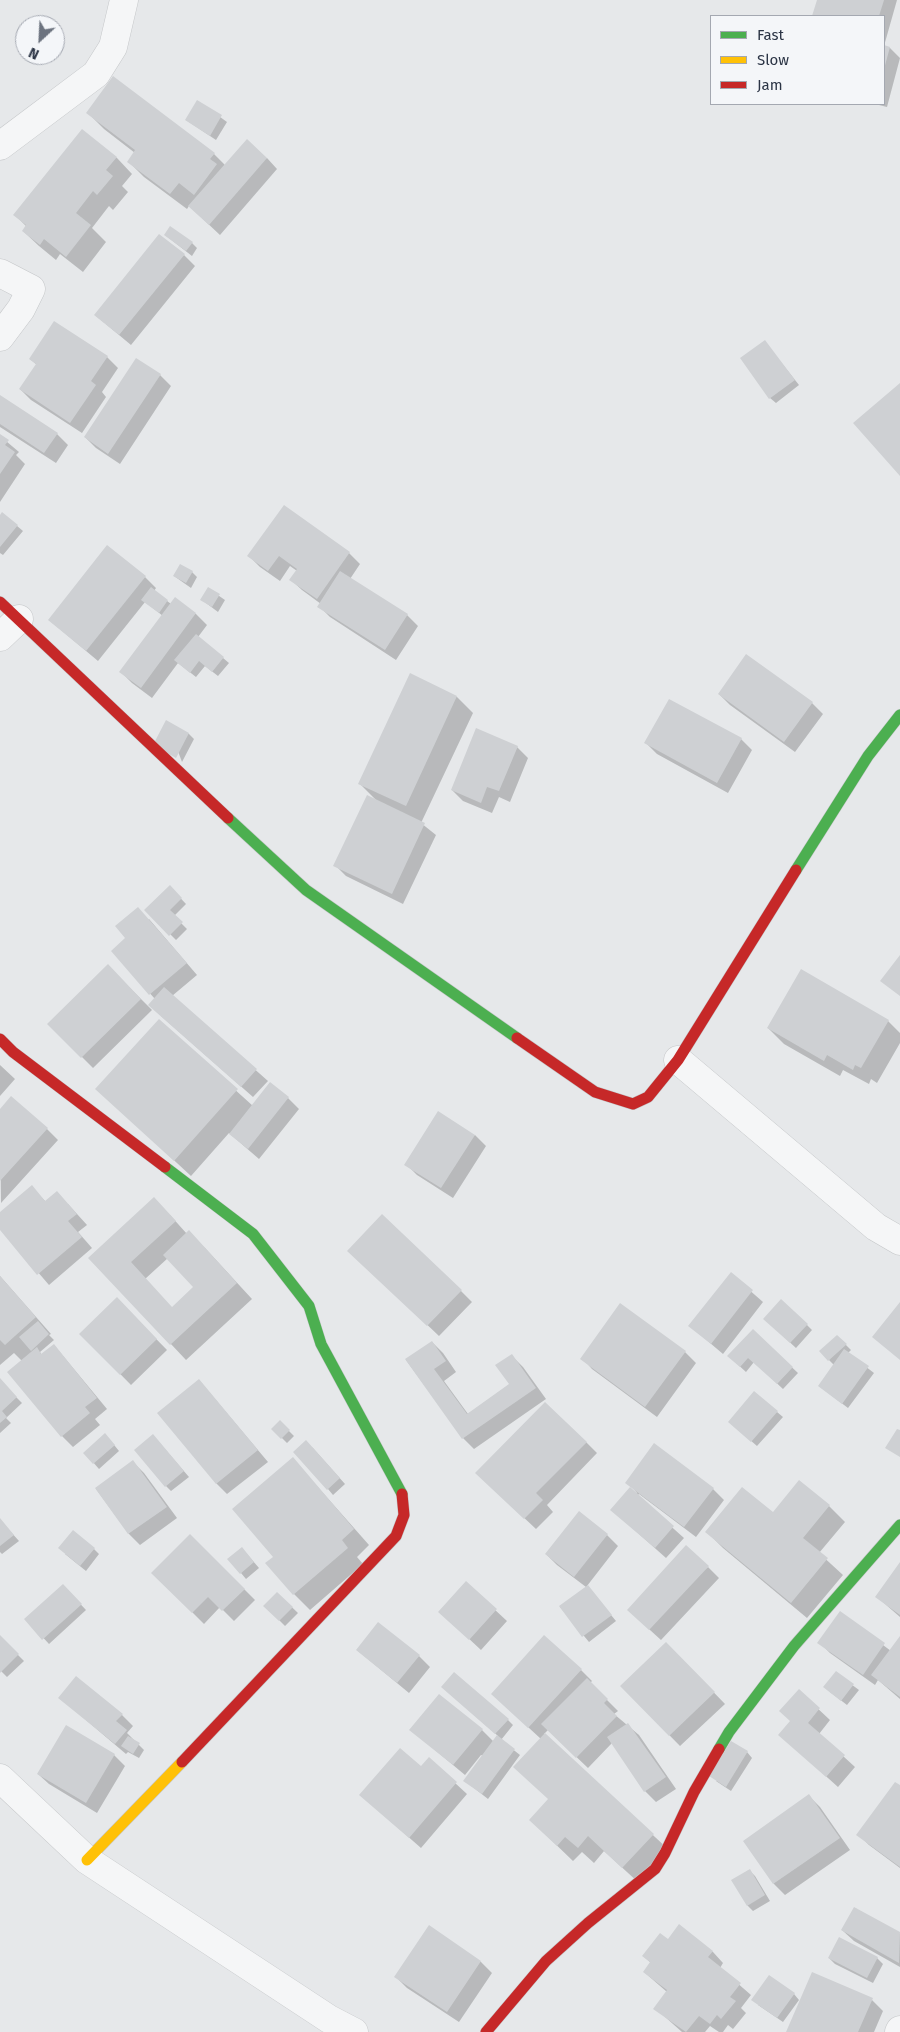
<!DOCTYPE html>
<html>
<head>
<meta charset="utf-8">
<style>
	body { margin:0 }
	#map { position:relative; width:900px; height:2032px; overflow:hidden; background:#e6e8ea; font-family:"Fira Sans",sans-serif }
	canvas { display:block }
	.legend { position:absolute; left:710px; top:15px; width:175px; height:90px; box-sizing:border-box; background:#f4f6f9; border:1px solid #a4a8b1; margin:0; padding:6px 9px; list-style:none; font-size:15px; color:#2b3445 }
	.legend li { display:flex; align-items:center; gap:10px; height:25px }
	.legend b { width:25px; border:1px solid #a4a8b1 }
	.north { position:absolute; left:15px; top:15px; width:50px; height:50px; box-sizing:border-box; background:#f4f6f9; border:1px solid #a4a8b1; border-radius:50%; rotate:205deg; font-size:14px; font-weight:700; line-height:20px; text-align:center; color:#2b3445 }
	.north::after { content:''; display:block; margin:auto; width:18px; height:22px; background:#6c737f; clip-path:polygon(50% 0,100% 100%,50% 72%,0 100%) }
</style>
</head>
<body>
<div id="map">
<canvas width="900" height="2032"></canvas>
<ul class="legend">
<li><b style="height:6px;background:#4caf50"></b>Fast</li>
<li><b style="height:6px;background:#ffc107"></b>Slow</li>
<li><b style="height:6px;background:#c62828"></b>Jam</li>
</ul>
<div class="north">N</div>
</div>
<script>
const c = document.querySelector('canvas').getContext('2d');
c.lineJoin = 'round';
function paint(path, color) {
  c.fillStyle = color;
  c.fill(path, 'evenodd');
}
function trace(path, color, width, dash) {
  c.strokeStyle = color;
  c.lineWidth = width;
  c.lineCap = dash ? 'butt' : 'round';
  c.setLineDash(dash || []);
  c.stroke(path);
}
paint(new Path2D(`
	M819 0H897L884 46 890 48 900 58 887 107 875 104H884V16H814Z
	M198 101 227 122 216 140 186 120Z
	M88 113 214 154 226 166 267 158 277 169 220 235 189 206 187 209 144 177 129 162 135 153 104 129Z
	M82 131 117 158 132 174 122 186 128 192 113 210 109 206 92 228 106 242 83 272 60 254 56 260 39 246 23 231 27 227 15 215Z
	M165 235 192 243 197 248 192 256Z
	M184 255 195 266 131 345 95 315Z
	M765 342 799 385 776 403 770 398Z
	M107 357 118 368 102 392 106 397 82 433 31 400 20 389 37 365 30 359Z
	M160 375 171 386 120 464 96 448 85 437Z
	M0 396 57 434 68 445 56 463 0 427Z
	M0 436 19 452 16 455 25 464 0 502Z
	M284 507 349 553 360 564 350 579 407 615 418 626 396 660 330 617 319 606 321 604 302 590 291 580 297 571 290 566 280 581 260 567 249 556Z
	M3 514 23 531 3 555 0 553V517Z
	M192 572 197 577 191 588 174 576Z
	M145 577 156 588 154 591 171 604 175 599 196 614 207 625 198 637 229 663 218 676 205 666 196 677 178 663 152 698 132 683 121 672 163 616 145 602 98 661 49 620Z
	M209 589 225 600 218 612 202 600Z
	M410 675 457 697 473 713 421 823 436 835 403 904 346 876 335 865 378 802 360 784Z
	M719 694 812 703 823 714 795 752 730 705Z
	M167 722 189 734 194 739 182 762Z
	M741 739 752 750 728 793 657 754 646 743Z
	M517 747 528 758 510 802 499 797 492 813 463 801 452 790Z
	M170 887 186 904 174 916 187 929 176 940 146 910Z
	M149 919 197 975 172 996 268 1081 253 1097 161 1016 155 999 112 951Z
	M108 966 152 1010 93 1068 49 1024Z
	M159 1021 253 1106 288 1098 299 1109 259 1159 229 1133 191 1176 97 1089Z
	M888 1021 900 1033V1043L877 1083 871 1079 869 1084 843 1070 840 1076 784 1044 768 1028Z
	M0 1065 15 1079 0 1096Z
	M0 1111 47 1129 58 1140 1 1203Z
	M475 1135 486 1146 453 1198 417 1175 406 1164Z
	M32 1187 46 1202 68 1204 87 1225 78 1232 92 1248 49 1285 0 1228V1214Z
	M170 1215 187 1234 205 1248 252 1299 186 1360 90 1258ZM168 1258 195 1287 172 1308 145 1279Z
	M360 1261 461 1291 472 1302 439 1336Z
	M731 1274 763 1302 723 1354 690 1326Z
	M0 1276 51 1334 49 1335 54 1340 40 1352 42 1355 54 1345 107 1409 95 1419 100 1425 73 1447 62 1436 22 1361 14 1353 0 1365Z
	M117 1299 167 1350 131 1385 81 1334Z
	M770 1324 807 1325 812 1330 796 1348Z
	M753 1331 798 1373 783 1389 754 1362 746 1372 734 1361Z
	M837 1336 851 1350 848 1353 874 1373 848 1408 819 1386 834 1365 829 1360Z
	M432 1342 443 1353 456 1372 444 1381 468 1414 510 1384 512 1356 523 1367 546 1399 474 1449 463 1438 406 1360Z
	M685 1352 696 1363 657 1417 592 1369 582 1358Z
	M199 1380 268 1462 227 1494 216 1483Z
	M0 1381 22 1403 6 1418 11 1423 0 1433Z
	M777 1412 783 1417 757 1446 735 1427Z
	M280 1422 294 1436 287 1443 273 1429Z
	M110 1440 119 1451 99 1469 85 1453Z
	M158 1441 189 1477 171 1491 166 1486Z
	M586 1442 597 1453 547 1505 553 1512 536 1529 488 1484Z
	M312 1447 345 1484 333 1495 328 1489Z
	M293 1459 369 1545 357 1557 363 1564 310 1610 294 1594 275 1557Z
	M133 1462 144 1473 177 1518 140 1545 129 1534 96 1489Z
	M627 1482 713 1489 724 1500 696 1537 639 1494 637 1496 684 1538 666 1558 612 1510 637 1493Z
	M829 1506 845 1522 819 1553 843 1575 807 1618 723 1548 707 1532 773 1514Z
	M0 1520 19 1541 2 1554 0 1552Z
	M190 1535 255 1600 234 1621 220 1607 204 1624 153 1573Z
	M607 1535 618 1546 587 1586 616 1621 589 1642 560 1607 586 1587 557 1565 546 1554Z
	M94 1549 99 1554 86 1571 65 1554Z
	M247 1554 259 1568 246 1579 241 1573Z
	M900 1564V1617L877 1597Z
	M708 1567 719 1578 661 1640 639 1620Z
	M466 1583 507 1621 481 1650 451 1622Z
	M68 1591 86 1610 49 1644 26 1619Z
	M277 1593 298 1613 285 1626 265 1606Z
	M840 1613 891 1651 900 1638V1699L878 1680 875 1685 830 1653 819 1642Z
	M0 1637 24 1661 7 1677 0 1670Z
	M666 1643 725 1704 680 1746 621 1686Z
	M357 1650 419 1656 430 1667 409 1693Z
	M581 1670 592 1681 590 1683 618 1711 614 1714 639 1735 676 1789 656 1802 645 1791 612 1743 588 1768 548 1730 544 1734 669 1850 639 1883 604 1851 594 1863 582 1852 573 1861 546 1835 549 1799 541 1739 504 1705Z
	M836 1673 859 1690 847 1705 830 1692Z
	M799 1691 830 1720 819 1734 855 1767 838 1787 780 1735 791 1722Z
	M448 1692 508 1720 513 1725 501 1740 520 1755 488 1799 465 1781 483 1756 481 1755 465 1775 411 1730H482L494 1742 498 1736Z
	M60 1698 122 1715 133 1726 127 1733 144 1750 139 1758 128 1752 126 1754Z
	M747 1752 752 1758 731 1791 716 1781Z
	M114 1755 125 1766 97 1813 49 1784 38 1774Z
	M429 1759 467 1794 421 1848 372 1805 421 1768Z
	M900 1787V1868L869 1845 858 1834Z
	M809 1796 820 1807 850 1850 785 1895 774 1884 744 1841Z
	M749 1870 755 1876 770 1901 753 1911 748 1906 733 1880Z
	M855 1908 900 1934V1967L854 1941 842 1930Z
	M680 1926 713 1952 723 1963 720 1968 751 1995 741 2008 746 2013 733 2029 728 2025 723 2032H719L710 2026 705 2032H682L655 2008 667 1992 644 1972 651 1963 643 1956 669 1940Z
	M429 1927 481 1962 492 1973 459 2022 407 1988 396 1977Z
	M840 1939 877 1958 883 1964 873 1983 835 1964 829 1958Z
	M794 1994 799 2000 783 2022 758 2005Z
	M872 2000 883 2011 874 2032H787Z`), '#0003');
paint(new Path2D(`
	M817 0H884L879 16H812Z
	M884 45 890 47 884 69Z
	M113 76 215 153 210 159 217 164 194 195 179 183 170 194 127 162 135 150 86 113Z
	M197 100 222 115 210 136 185 120Z
	M82 129 117 157 106 170 113 176 97 195 93 191 76 213 91 225 66 257 44 239 40 245 22 231 26 225 13 215Z
	M247 139 267 158 209 225 188 206Z
	M170 226 193 242 186 251 164 235Z
	M159 234 185 254 119 335 94 315Z
	M54 321 108 356 91 381 96 385 70 423 19 389 36 364 29 359Z
	M765 340 795 380 769 399 740 358Z
	M136 358 161 374 108 454 84 437Z
	M900 383V476L853 423Z
	M0 395 58 433 44 453 0 424Z
	M0 434 9 440 5 445 15 452 0 474Z
	M284 505 350 552 317 599 289 580 297 569 279 556 268 571 247 556Z
	M2 512 18 525 0 547V515Z
	M107 545 146 576 86 651 48 620Z
	M180 564 193 571 186 583 173 576Z
	M340 571 408 614 385 650 317 607Z
	M151 587 168 600 159 613 141 600Z
	M208 587 220 594 212 607 200 600Z
	M175 597 196 613 141 688 119 672Z
	M196 634 224 657 212 672 199 661 190 673 174 660Z
	M746 654 813 702 784 742 718 694Z
	M410 673 457 696 406 806 358 784Z
	M669 699 742 738 717 783 644 743Z
	M166 720 189 733 176 758 153 745Z
	M476 728 518 746 499 791 487 787 481 803 451 790Z
	M367 795 425 823 392 894 333 866Z
	M170 885 182 898 170 910 183 922 169 936 144 910Z
	M138 907 187 963 149 995 111 951 125 938 115 926Z
	M900 955V996L880 981Z
	M108 964 141 999 81 1058 47 1024Z
	M801 969 889 1020 861 1068 855 1065 853 1070 827 1055 824 1061 767 1028Z
	M164 987 257 1069 241 1087 148 1005Z
	M159 1019 238 1089 174 1161 95 1089Z
	M270 1082 289 1097 248 1149 229 1134Z
	M11 1096 48 1128 0 1181V1109Z
	M438 1111 475 1135 441 1188 404 1165Z
	M32 1185 45 1201 57 1191 77 1214 68 1221 82 1237 37 1275 0 1230V1212Z
	M154 1197 176 1221 131 1262 172 1307 193 1287 163 1255 189 1230 237 1283 170 1345 88 1258Z
	M382 1214 462 1290 427 1326 347 1251Z
	M731 1272 753 1290 711 1344 688 1326Z
	M0 1276 36 1317 5 1345 0 1340Z
	M117 1297 157 1339 120 1375 79 1334Z
	M781 1299 808 1324 790 1343 763 1319Z
	M900 1302V1360L872 1337Z
	M620 1303 686 1351 645 1407 580 1359Z
	M38 1321 49 1334 31 1351 19 1337Z
	M753 1329 793 1367 777 1384 748 1358 740 1367 727 1356Z
	M837 1335 847 1344 828 1361 819 1351Z
	M432 1341 446 1361 434 1369 467 1414 509 1384 495 1365 512 1354 536 1388 462 1439 405 1359Z
	M54 1344 97 1398 85 1407 90 1413 61 1437 7 1372 37 1347 41 1354Z
	M844 1349 869 1366 842 1404 818 1386Z
	M0 1378 17 1397 2 1411 7 1417 0 1423Z
	M199 1379 258 1450 216 1484 157 1413Z
	M754 1391 778 1411 751 1442 728 1422Z
	M545 1402 587 1442 536 1493 543 1500 524 1519 475 1473Z
	M280 1420 290 1430 281 1439 271 1429Z
	M897 1429 900 1430V1457L885 1448Z
	M105 1433 115 1445 93 1464 83 1453Z
	M153 1434 184 1471 165 1487 134 1450Z
	M306 1440 340 1478 327 1490 293 1452Z
	M654 1443 714 1488 684 1527 625 1483Z
	M293 1457 354 1529 342 1540 348 1548 293 1595 265 1563 273 1557 232 1509Z
	M133 1460 167 1507 128 1534 95 1488Z
	M799 1480 830 1505 803 1538 828 1558 791 1603 705 1532 742 1487 773 1512Z
	M630 1487 674 1526 655 1548 610 1510Z
	M579 1511 608 1534 574 1577 545 1554Z
	M0 1518 14 1535 0 1546Z
	M73 1530 95 1548 80 1566 58 1548Z
	M190 1534 245 1589 222 1611 208 1597 192 1613 151 1573Z
	M686 1545 709 1566 649 1630 627 1610Z
	M242 1547 254 1562 240 1574 227 1559Z
	M900 1562V1615L875 1597Z
	M466 1581 497 1609 469 1640 438 1612Z
	M63 1584 82 1604 42 1640 24 1619Z
	M588 1585 612 1615 582 1637 559 1606Z
	M277 1592 293 1607 279 1621 263 1606Z
	M840 1611 885 1643 863 1675 817 1643Z
	M378 1622 420 1655 397 1683 356 1650Z
	M0 1635 19 1654 0 1673Z
	M544 1635 582 1669 528 1728 491 1694Z
	M900 1636V1697L871 1675Z
	M666 1642 715 1692 669 1736 620 1686Z
	M836 1671 854 1684 841 1701 823 1687Z
	M454 1672 509 1719 495 1734 441 1687Z
	M76 1676 123 1714 116 1721 127 1730 115 1744 58 1698Z
	M587 1678 608 1699 604 1703 617 1716 576 1758 541 1724Z
	M799 1689 820 1708 808 1723 845 1755 826 1777 778 1735 790 1721 779 1711Z
	M439 1694 483 1729 453 1765 409 1730Z
	M628 1723 666 1777 644 1792 607 1737Z
	M66 1725 115 1754 86 1803 37 1774Z
	M545 1733 654 1834 622 1868 588 1836 578 1848 565 1837 557 1846 529 1820 548 1799 513 1767Z
	M497 1735 515 1749 482 1794 463 1781Z
	M128 1736 140 1743 133 1754 121 1746Z
	M731 1741 748 1751 726 1787 709 1776Z
	M400 1748 421 1766 429 1757 457 1782 409 1838 359 1795Z
	M895 1782 900 1785V1867L856 1835Z
	M809 1794 840 1838 773 1884 743 1841Z
	M750 1869 765 1895 747 1906 731 1880Z
	M854 1907 900 1932 899 1963 841 1930Z
	M679 1924 713 1951 708 1957 741 1983 730 1997 736 2001 721 2019 717 2015 710 2024 699 2016 686 2032 653 2009 667 1990 643 1972 650 1962 642 1956 660 1933 668 1939Z
	M429 1925 481 1961 447 2012 394 1977Z
	M839 1937 878 1957 867 1978 828 1958Z
	M812 1972 873 1998 858 2032H786Z
	M769 1975 795 1993 777 2018 751 2000Z`), '#ced0d3');
const street = new Path2D(`
	M0 146 96 74 113 47 124 0
	M0 273 31 289 21 309 0 337
	M0 637 19 619
	M678 1060 876 1227 900 1241
	M0 1778 87 1860 329 2019 354 2032
	M899 2032 900 2030`);
const fast = new Path2D(`
	M228 818 306 890 517 1038
	M796 870 868 756 900 715
	M165 1167 253 1234 309 1306 321 1344 402 1494
	M719 1749 729 1732 794 1646 900 1525`);
const slow = new Path2D(`
	M87 1860 182 1762`);
const jam = new Path2D(`
	M0 602 228 818
	M517 1038 595 1092 633 1104 648 1097 678 1060 796 870
	M0 1039 13 1052 165 1167
	M182 1762 396 1536 404 1515 402 1494
	M486 2032 546 1961 588 1923 655 1869 665 1853 694 1792 719 1749`);
trace(street, '#c4c6c8', 29);
trace(fast, '#c4c6c8', 12);
trace(slow, '#c4c6c8', 12);
trace(jam, '#c4c6c8', 12);
trace(street, '#f5f6f7', 28);
trace(fast, '#4caf50', 11);
trace(slow, '#ffc107', 11);
trace(jam, '#c62828', 11);
</script>
</body>
</html>
